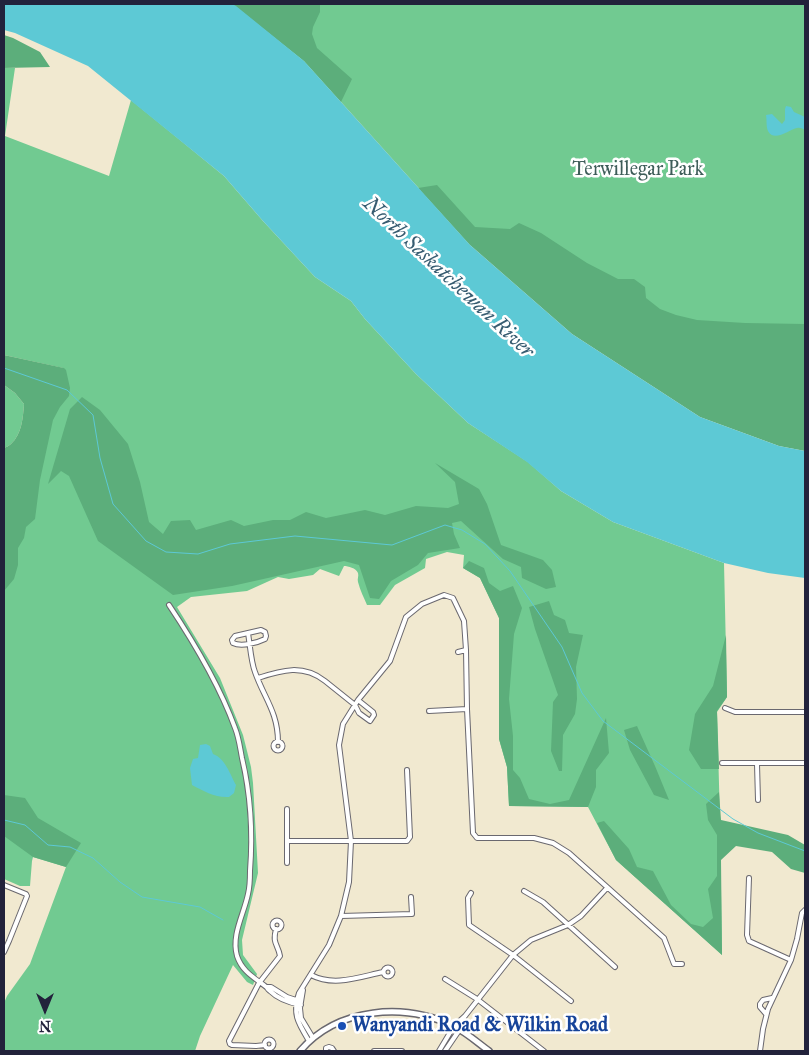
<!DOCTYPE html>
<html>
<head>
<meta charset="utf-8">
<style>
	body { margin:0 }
	#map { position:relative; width:809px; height:1055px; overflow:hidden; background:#f1e9d0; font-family:"IM FELL Great Primer",serif }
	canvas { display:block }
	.frame { position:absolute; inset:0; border:5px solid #22223b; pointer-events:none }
	.north { position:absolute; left:20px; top:985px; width:50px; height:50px; -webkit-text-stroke:4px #fff; paint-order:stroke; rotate:180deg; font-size:14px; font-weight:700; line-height:20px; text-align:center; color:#22223b }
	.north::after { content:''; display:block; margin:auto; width:18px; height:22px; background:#22223b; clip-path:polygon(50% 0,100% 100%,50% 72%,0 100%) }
</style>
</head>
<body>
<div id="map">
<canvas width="809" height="1055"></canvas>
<div class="frame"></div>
<div class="north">N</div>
</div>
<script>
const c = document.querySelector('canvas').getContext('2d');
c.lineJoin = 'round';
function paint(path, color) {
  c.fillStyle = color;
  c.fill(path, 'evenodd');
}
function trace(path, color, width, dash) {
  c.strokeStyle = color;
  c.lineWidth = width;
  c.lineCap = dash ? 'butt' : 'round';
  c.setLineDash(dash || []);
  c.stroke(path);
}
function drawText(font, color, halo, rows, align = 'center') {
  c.font = font + ' "IM FELL Great Primer",serif';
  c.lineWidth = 5;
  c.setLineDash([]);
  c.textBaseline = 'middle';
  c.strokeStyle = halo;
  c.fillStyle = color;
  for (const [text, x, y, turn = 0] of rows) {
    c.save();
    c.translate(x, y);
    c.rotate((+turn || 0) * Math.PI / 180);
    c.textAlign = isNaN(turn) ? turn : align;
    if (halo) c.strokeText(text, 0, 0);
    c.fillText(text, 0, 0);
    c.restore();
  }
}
paint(new Path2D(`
	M232 4H805V451L470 245 304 61Z
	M4 68H15L5 136 109 176 131 100 224 176 263 221 315 277 351 301 365 319 416 374 468 423 528 462 561 491 613 522 724 563 727 697 717 712 720 820 722 955 616 860 588 807 509 806 507 767 499 739V618L480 578 463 568 464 555 447 552 426 559 425 568 395 585 380 605H367C364 598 360 590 358 582 357 579 359 576 358 573 356 568 348 566 344 566L339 576 320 569 313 575 289 579 278 577 247 591 191 597 177 607 220 678 243 735 251 767 253 783 258 873 242 940 243 955 257 974 253 985 247 982 233 965 200 1036 195 1051H4V1003L7 996 30 964 66 867 33 857 32 861 30 886H20L4 879V583L63 368 4 355Z
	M4 385 15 393 24 404C23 417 22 434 11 444 9 446 6 447 4 448Z`), '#71ca91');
paint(new Path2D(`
	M232 4H320V12L313 27 312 34 317 48 352 79 341 102 304 61Z
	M4 35 13 38 40 52 50 67 4 68Z
	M437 185 475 227 510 229 519 223 541 233 587 263 618 279H634L645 287 646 298 660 309 676 315 697 320 745 323 805 324V451L779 446 700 417 572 334 470 245 418 188Z
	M4 355 64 368 66 370 70 388 69 396 60 407 53 420 40 480 35 519 26 527 24 538 18 548V565L14 579 4 591V448C6 447 9 446 11 444 22 434 23 417 24 404L15 393 4 385Z
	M82 397 100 410 128 444 140 482 149 522 163 534 171 521 190 520 196 530 231 520 244 526 273 520H290L306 512 326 518 365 510 385 515 416 506 448 508 459 504 455 482 435 463 479 489 487 504 501 545 543 560 552 570 556 587 546 589 522 578 521 567 503 559 461 521 452 523 454 534 460 548 428 553 418 565 391 581 379 599 370 598 359 565 344 561 232 586 173 595 98 541 69 476 61 471 48 484 70 409Z
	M469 561 484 568 489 583 500 591 513 586 522 608 514 634 509 699 513 736V770L520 778 529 799 550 804 569 800 606 718 609 753 596 770V787L588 807 509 806 507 767 499 739V618L480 578 463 568Z
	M549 601 554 615 565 620 569 633 583 635 576 667 577 699 575 714 563 735 562 771H559L551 751 553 702 558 695 535 629 529 607Z
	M726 635 727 697 717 711 719 769H701L689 750 695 714 713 686Z
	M637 726 655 766 669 800 654 795 630 750 624 730Z
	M719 792 721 820 788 835 805 845V873L791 869 772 852 736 846 721 860 722 955 616 860 597 823 604 821 629 849 637 867 653 871 671 905 691 924 703 927 713 918 708 889 717 876V835L708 820 706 804Z
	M4 795 25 798 38 818 81 843 66 867 33 857 4 836Z`), '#5cae7b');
paint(new Path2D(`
	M4 4H232L236 6 304 61 470 245 572 334 700 417 779 446 805 451V578L768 573 724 563 613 522 561 491 527 462 468 423 416 374 365 319 351 301 315 277 263 221 224 176 88 66 15 33 4 30Z
	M786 106 791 107 794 112 805 117V130C803 129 800 127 797 128 790 129 774 143 768 131 766 127 767 120 766 115L772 114 782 124 785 120V109Z
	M206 744 210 746 213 754C225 758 230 774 236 785L234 793 229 797C215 798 204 791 192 785L190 768 193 759 198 758 200 745Z`), '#5dc9d5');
trace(new Path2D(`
	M4 368 67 390 93 415 100 458 113 504 146 541 166 552 198 554 230 544 295 536 392 545 445 525 462 530 485 544 510 571 562 647 582 693 603 721 733 819 758 833 805 851
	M4 820 25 825 48 845 70 847 93 858 120 882 142 897 200 907 223 920`), '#5dc9d5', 1);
const street = new Path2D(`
	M169 605C195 644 219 684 235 728 239 738 240 748 242 758 251 796 253 832 250 871 250 878 250 886 248 894 244 914 231 935 237 956 242 971 253 977 265 986 269 989 266 988 270 991 278 999 290 1003 301 1005
	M261 630 265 632 266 636 265 639C257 643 241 647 233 643L232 640 235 636Z
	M248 633C250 645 251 662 255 672 264 698 278 712 278 742
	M458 652 466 650
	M258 678C282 670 303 664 325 681L355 705 359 713 370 721 374 715 373 712 358 700
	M725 708 735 712H805
	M429 711 467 709
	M273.5 746a4.5 4.5 0 1 1 9 0a4.5 4.5 0 1 1-9 0Z
	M722 763H805
	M757 764 758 800
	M287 809V863
	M287 841H407L410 837 407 770
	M749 878 747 935 749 941 791 960
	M4 885 26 894 27 896 9 941 4 952
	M524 891 543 902 615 967
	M471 893 468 898 469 925 513 955 571 1001
	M341 916 412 914 411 897
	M272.5 925a4.5 4.5 0 1 1 9 0a4.5 4.5 0 1 1-9 0Z
	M383.5 972a4.5 4.5 0 1 1 9 0a4.5 4.5 0 1 1-9 0Z
	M311 975C334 987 359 977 383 972
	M445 979 477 999 544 1051
	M267 987H271L287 997 299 1001
	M303 990 300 1008 301 1018 313 1038
	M766 1014 760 1007V1004L763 1000 772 998
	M264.5 1044a4.5 4.5 0 1 1 9 0a4.5 4.5 0 1 1-9 0Z
	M309 1041C298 1023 292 1014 299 993L329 945 341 916 349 882 351 841 339 745 343 724 358 700 390 661 406 617 422 604 444 595 453 598 464 621 466 650 467 709 473 833 477 838H534L553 843 569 853 664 938 674 964H682
	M265 1045 256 1046 232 1045 230 1044 229 1041 259 983 280 956C278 944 272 944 276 929
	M326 1051V1048L329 1047 332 1048 334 1051
	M374 1051H402
	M439 1051 454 1026 465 1016 513 955 531 940 568 925 581 916 607 888
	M445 1051 460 1029 464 1018
	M760 1051 763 1029 768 1009 791 960 797 939 802 913 805 910`);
const secondary = new Path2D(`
	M300 1051C338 1007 405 1002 455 1027 467 1033 478 1043 489 1051`);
trace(street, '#6a686f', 6);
trace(secondary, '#6a686f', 8);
trace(street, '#fff', 4);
trace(secondary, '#fff', 5);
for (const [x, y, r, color] of [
	[342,1026,5,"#1a4fb4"]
]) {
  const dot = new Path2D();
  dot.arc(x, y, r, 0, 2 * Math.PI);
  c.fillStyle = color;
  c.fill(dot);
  trace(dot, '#fff', 2);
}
drawText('20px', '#3e5d59', '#fff', [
	["Terwillegar Park",638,170]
]);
drawText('bold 20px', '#164399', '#fff', [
	["Wanyandi Road & Wilkin Road",352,1026]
], 'left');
drawText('italic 21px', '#375c71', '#fff', [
	["North Saskatchewan River",448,278,43]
]);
</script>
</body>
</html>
